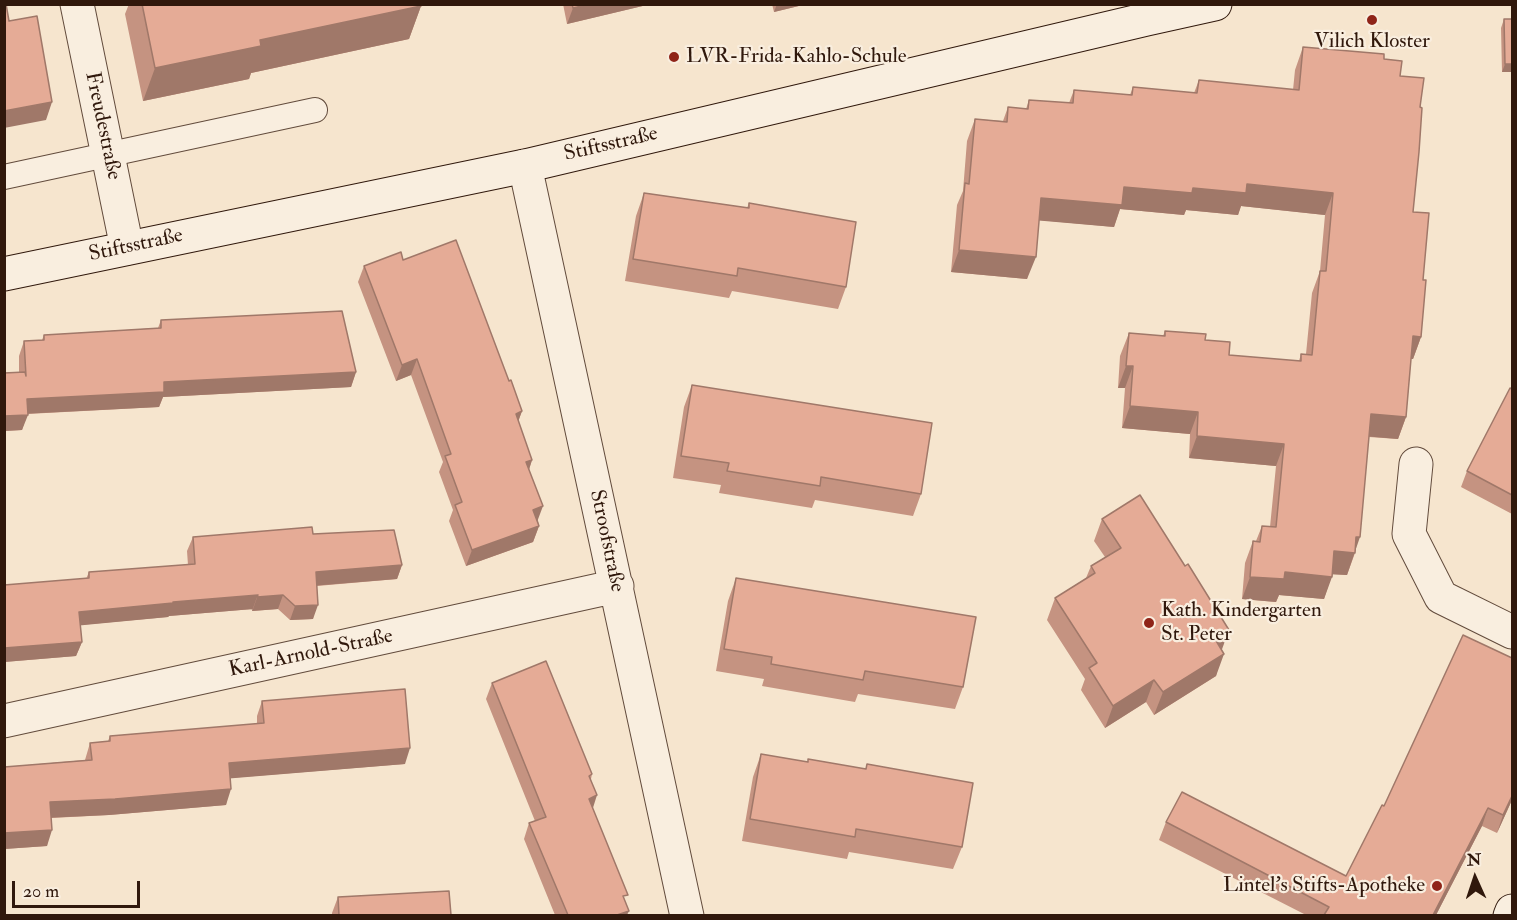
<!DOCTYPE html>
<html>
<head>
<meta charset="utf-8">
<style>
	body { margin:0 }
	#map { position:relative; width:1517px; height:920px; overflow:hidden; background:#f6e5ce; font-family:"IM FELL Double Pica",serif }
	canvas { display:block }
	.frame { position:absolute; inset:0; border:6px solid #30180c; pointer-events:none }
	.north { position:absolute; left:1445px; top:848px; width:60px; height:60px; -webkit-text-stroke:4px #f9eedf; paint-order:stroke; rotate:357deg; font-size:16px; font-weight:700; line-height:24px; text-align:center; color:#30180c }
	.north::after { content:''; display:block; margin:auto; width:21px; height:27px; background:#30180c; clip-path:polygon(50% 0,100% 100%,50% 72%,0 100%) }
	.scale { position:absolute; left:12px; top:881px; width:128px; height:27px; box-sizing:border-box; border:3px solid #30180c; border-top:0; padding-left:8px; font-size:18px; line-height:21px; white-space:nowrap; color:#30180c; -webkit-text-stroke:4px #f9eedf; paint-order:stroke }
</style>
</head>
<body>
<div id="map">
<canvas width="1517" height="920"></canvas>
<div class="frame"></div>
<div class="north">N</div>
<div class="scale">20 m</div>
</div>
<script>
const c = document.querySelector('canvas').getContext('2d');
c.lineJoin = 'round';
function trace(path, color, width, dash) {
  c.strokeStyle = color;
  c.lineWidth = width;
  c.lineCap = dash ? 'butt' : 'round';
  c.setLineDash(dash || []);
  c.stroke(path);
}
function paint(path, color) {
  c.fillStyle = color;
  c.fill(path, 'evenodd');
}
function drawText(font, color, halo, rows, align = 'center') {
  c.font = font + ' "IM FELL Double Pica",serif';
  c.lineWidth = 4.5;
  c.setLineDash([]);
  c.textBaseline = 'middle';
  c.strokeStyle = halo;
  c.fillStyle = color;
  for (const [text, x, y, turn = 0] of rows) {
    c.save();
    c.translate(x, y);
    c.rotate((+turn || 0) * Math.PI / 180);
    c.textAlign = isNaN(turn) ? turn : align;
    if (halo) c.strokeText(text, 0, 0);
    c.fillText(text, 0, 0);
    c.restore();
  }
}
const lane = new Path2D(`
	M4 177 315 110`);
const street = new Path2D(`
	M77 4 127 248
	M525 166 687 916
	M1416 464 1409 534 1441 597 1512 632
	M4 721 617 586`);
const secondary = new Path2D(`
	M4 274 525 166 1147 19 1215 4
	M1510 916 1512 911`);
trace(lane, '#624b3c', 26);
trace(street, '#624b3c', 35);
trace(secondary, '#30180c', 35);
trace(lane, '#f9eedf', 24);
trace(street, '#f9eedf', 33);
trace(secondary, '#f9eedf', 33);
paint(new Path2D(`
	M129 4H142L421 6 409 39 251 73 249 79 143 101 125 14Z
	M563 4H651L567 24Z
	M772 4H807L774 12Z
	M1504 19 1512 72H1502L1501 28Z
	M1303 47 1384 59 1400 76 1420 107 1413 212 1423 280 1421 337 1413 359H1411L1406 417 1398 439 1369 437 1355 553 1347 575 1332 574 1324 599 1279 595 1276 602 1242 599 1245 563 1253 541H1256L1262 526 1270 527 1276 466 1189 458 1190 434 1122 428 1125 388H1118L1120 356 1129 333 1163 336 1165 331 1205 340 1229 355 1299 361 1301 354H1306L1312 293 1320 271 1325 215 1241 206 1238 215 1186 210 1184 215 1120 209 1114 227 1039 220 1027 279 951 272 957 205 963 191 967 141 975 119 1003 121 1008 107 1026 109 1029 100 1069 103 1074 90 1130 95 1133 87 1194 93 1199 80 1293 90 1295 70Z
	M644 193 747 208 749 203 846 287 838 309 732 291 729 298 625 281 636 216Z
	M403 260 509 381 522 411 518 422 532 460 529 469 539 526 533 542 466 566 449 521 453 510 439 472 443 462 411 375 396 381 358 282 364 266Z
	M161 320 356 372 351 387 163 397 159 407 27 414 22 430 4 431V373L19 372V356L24 341 42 340 44 335 158 328Z
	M692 385 921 494 913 516 815 500 812 508 719 493 721 485 673 478 684 407Z
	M1512 389V514L1461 487 1467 471Z
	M1102 519 1222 651 1216 676 1154 715 1146 702 1105 728 1081 690 1085 679 1047 620 1055 598 1086 578 1091 566 1105 557 1094 541Z
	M313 534 402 565 397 579 317 586 313 619 290 620 278 609 252 611 253 609 169 616 168 617 80 625 82 642 76 656 4 662V585L86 579 89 572 188 565 187 551 193 537Z
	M736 578 963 687 955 709 858 694 855 702 762 686 764 679 716 671 728 601Z
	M492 683 592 774 591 779 593 809 627 915H555L524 839 529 823 535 821 486 699Z
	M262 701 405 764 230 778 226 805 109 815 51 818 47 846 4 849V767L85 760 90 743 108 741 110 736 257 724V716Z
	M761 754 807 762 866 769 867 764 962 847 953 869 849 852 847 859 742 841 753 777Z
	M1512 800 1497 833 1482 826 1436 915H1306L1159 840 1166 822 1346 876 1384 806Z
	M338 897 451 915H332V913Z`), '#c59381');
paint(new Path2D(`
	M590 4H651L567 24 573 8Z
	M777 4H807L774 12Z
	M421 6 409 39 251 73 249 79 143 101 155 68 260 40Z
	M1505 64H1512V72H1502Z
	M52 102 46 120 4 128V111Z
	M1247 184 1333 193 1325 215 1241 206 1238 215 1186 210 1184 215 1120 209 1114 227 1033 220 1041 198 1124 187 1193 188Z
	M959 250 1036 257 1027 279 951 272Z
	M1413 336 1421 337 1413 359 1405 358Z
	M417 359 411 375 396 381 402 365Z
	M1126 366H1133L1125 388H1118Z
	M356 372 351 387 163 397 159 407 21 414 27 399 164 382Z
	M1130 406 1198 412 1190 434 1122 428Z
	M522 411 516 427V414Z
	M1371 414 1406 417 1398 439 1363 436Z
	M28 415 22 430 4 431V416Z
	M1197 436 1284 444 1276 466 1189 458Z
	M532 460 527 476 526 462Z
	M543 506 537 522 533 510Z
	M539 526 533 542 466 566 472 550Z
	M1356 537H1360L1347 575 1326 574 1334 551Z
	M402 565 397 579 311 586 316 572Z
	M1285 572 1332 577 1324 599 1279 595 1276 602 1242 599 1250 577Z
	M258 595 253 609 169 616 168 617 74 626 79 612 173 602Z
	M283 595 278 609 252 611 257 597Z
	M318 605 313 619 290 620 295 606Z
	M1229 630 1221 652 1215 639Z
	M82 642 76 656 4 662V648Z
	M1224 654 1216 676 1154 715 1163 692Z
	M1154 680 1146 702 1105 728 1113 706Z
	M410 748 405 764 223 779 229 763Z
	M231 789 226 805 109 815 44 818 50 802Z
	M597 795 592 811 589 799Z
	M1512 796V800L1497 833 1503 815Z
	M1488 808 1482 826 1436 915H1433Z
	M52 830 47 846 4 849V833Z
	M629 911 627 915H617Z`), '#a07869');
const building = new Path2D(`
	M4 4H6L9 21 37 16 52 102 4 111Z
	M142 4H421V6L260 40 261 46 155 68Z
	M572 4H590L573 8Z
	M1504 19H1512V64H1505Z
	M1303 47 1384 54V59L1402 61 1400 76 1424 78 1420 107 1422 108 1419 152 1413 212 1429 213 1423 280H1426L1421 337 1413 336 1406 417 1371 414 1360 537H1356L1355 553 1334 551 1332 577 1285 572 1284 579 1250 577 1253 541 1260 542 1262 526 1276 527 1284 444 1197 436 1198 412 1130 406 1133 366H1126L1129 333 1165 336V331L1206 334 1205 340 1230 342 1229 355 1301 361V354L1312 355 1320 271H1326L1333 193 1247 184 1246 193 1193 188 1192 193 1124 187 1122 205 1041 198 1036 257 959 250 965 183 969 184 975 119 1007 122 1008 107 1028 109 1029 100 1073 103 1074 90 1132 95 1133 87 1197 93 1199 80 1299 90Z
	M644 193 749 208V203L856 222 846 287 738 268 737 276 633 259Z
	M456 240 509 381 511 380 522 411 516 414 532 460 526 462 543 506 533 510 539 526 472 550 455 505 462 502 445 456 451 454 417 359 402 365 364 266 401 252 403 260Z
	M342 311 356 372 164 382V392L27 399 28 415 4 416V373L25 372 26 376 24 341 44 340V335L161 328V320Z
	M692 385 932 423 921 494 821 477 820 486 727 471 729 463 681 456Z
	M1510 388 1512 389V495L1467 471Z
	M1140 495 1185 566 1188 564 1229 630 1215 639 1224 654 1163 692 1154 680 1113 706 1089 668 1097 663 1055 598 1095 573 1091 566 1121 548 1102 519Z
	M312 527 313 534 394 530 402 565 316 572 318 605 295 606 283 595 257 597 258 595 173 602V603L79 612 82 642 4 648V585L89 578V572L195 564 193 537Z
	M736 578 976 617 963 687 865 671 863 680 771 664 772 657 724 649Z
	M1463 635 1512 658V796L1503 815 1488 808 1433 915H1324L1329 907 1166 822 1182 792 1346 876 1382 805 1384 806Z
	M546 661 592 774 589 776 597 795 589 799 628 895 623 896 629 911 617 915H568L529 823 546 817 492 683Z
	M405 689 410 748 229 763 231 789 115 799 50 802 52 830 4 833V767L92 760 90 743 110 741V736L264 723 262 701Z
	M761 754 808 762V759L866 769 867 764 973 783 962 847 856 829 855 837 750 819Z
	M449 891 451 915H339L338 897Z`);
paint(building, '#e5ab96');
trace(building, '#a07869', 1.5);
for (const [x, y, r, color] of [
	[1372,20,6,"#8f2418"],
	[674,57,6,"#8f2418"],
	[1149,623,6,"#8f2418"],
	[1437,886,6,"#8f2418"]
]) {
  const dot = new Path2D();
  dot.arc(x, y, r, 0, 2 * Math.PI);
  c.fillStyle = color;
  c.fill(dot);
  trace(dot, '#f9eedf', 2);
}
drawText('21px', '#30180c', '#f9eedf', [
	["Vilich Kloster",1372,42,"center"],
	["LVR-Frida-Kahlo-Schule",686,57],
	["Kath. Kindergarten",1161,611],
	["St. Peter",1161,635],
	["Lintel's Stifts-Apotheke",1425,886,"right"]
], 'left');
drawText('21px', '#30180c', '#f9eedf', [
	["Freudestraße",102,126,78],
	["Stiftsstraße",611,145,-13],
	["Stiftsstraße",136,246,-12],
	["Stroofstraße",606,541,78],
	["Karl-Arnold-Straße",311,654,-12]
]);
</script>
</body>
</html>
